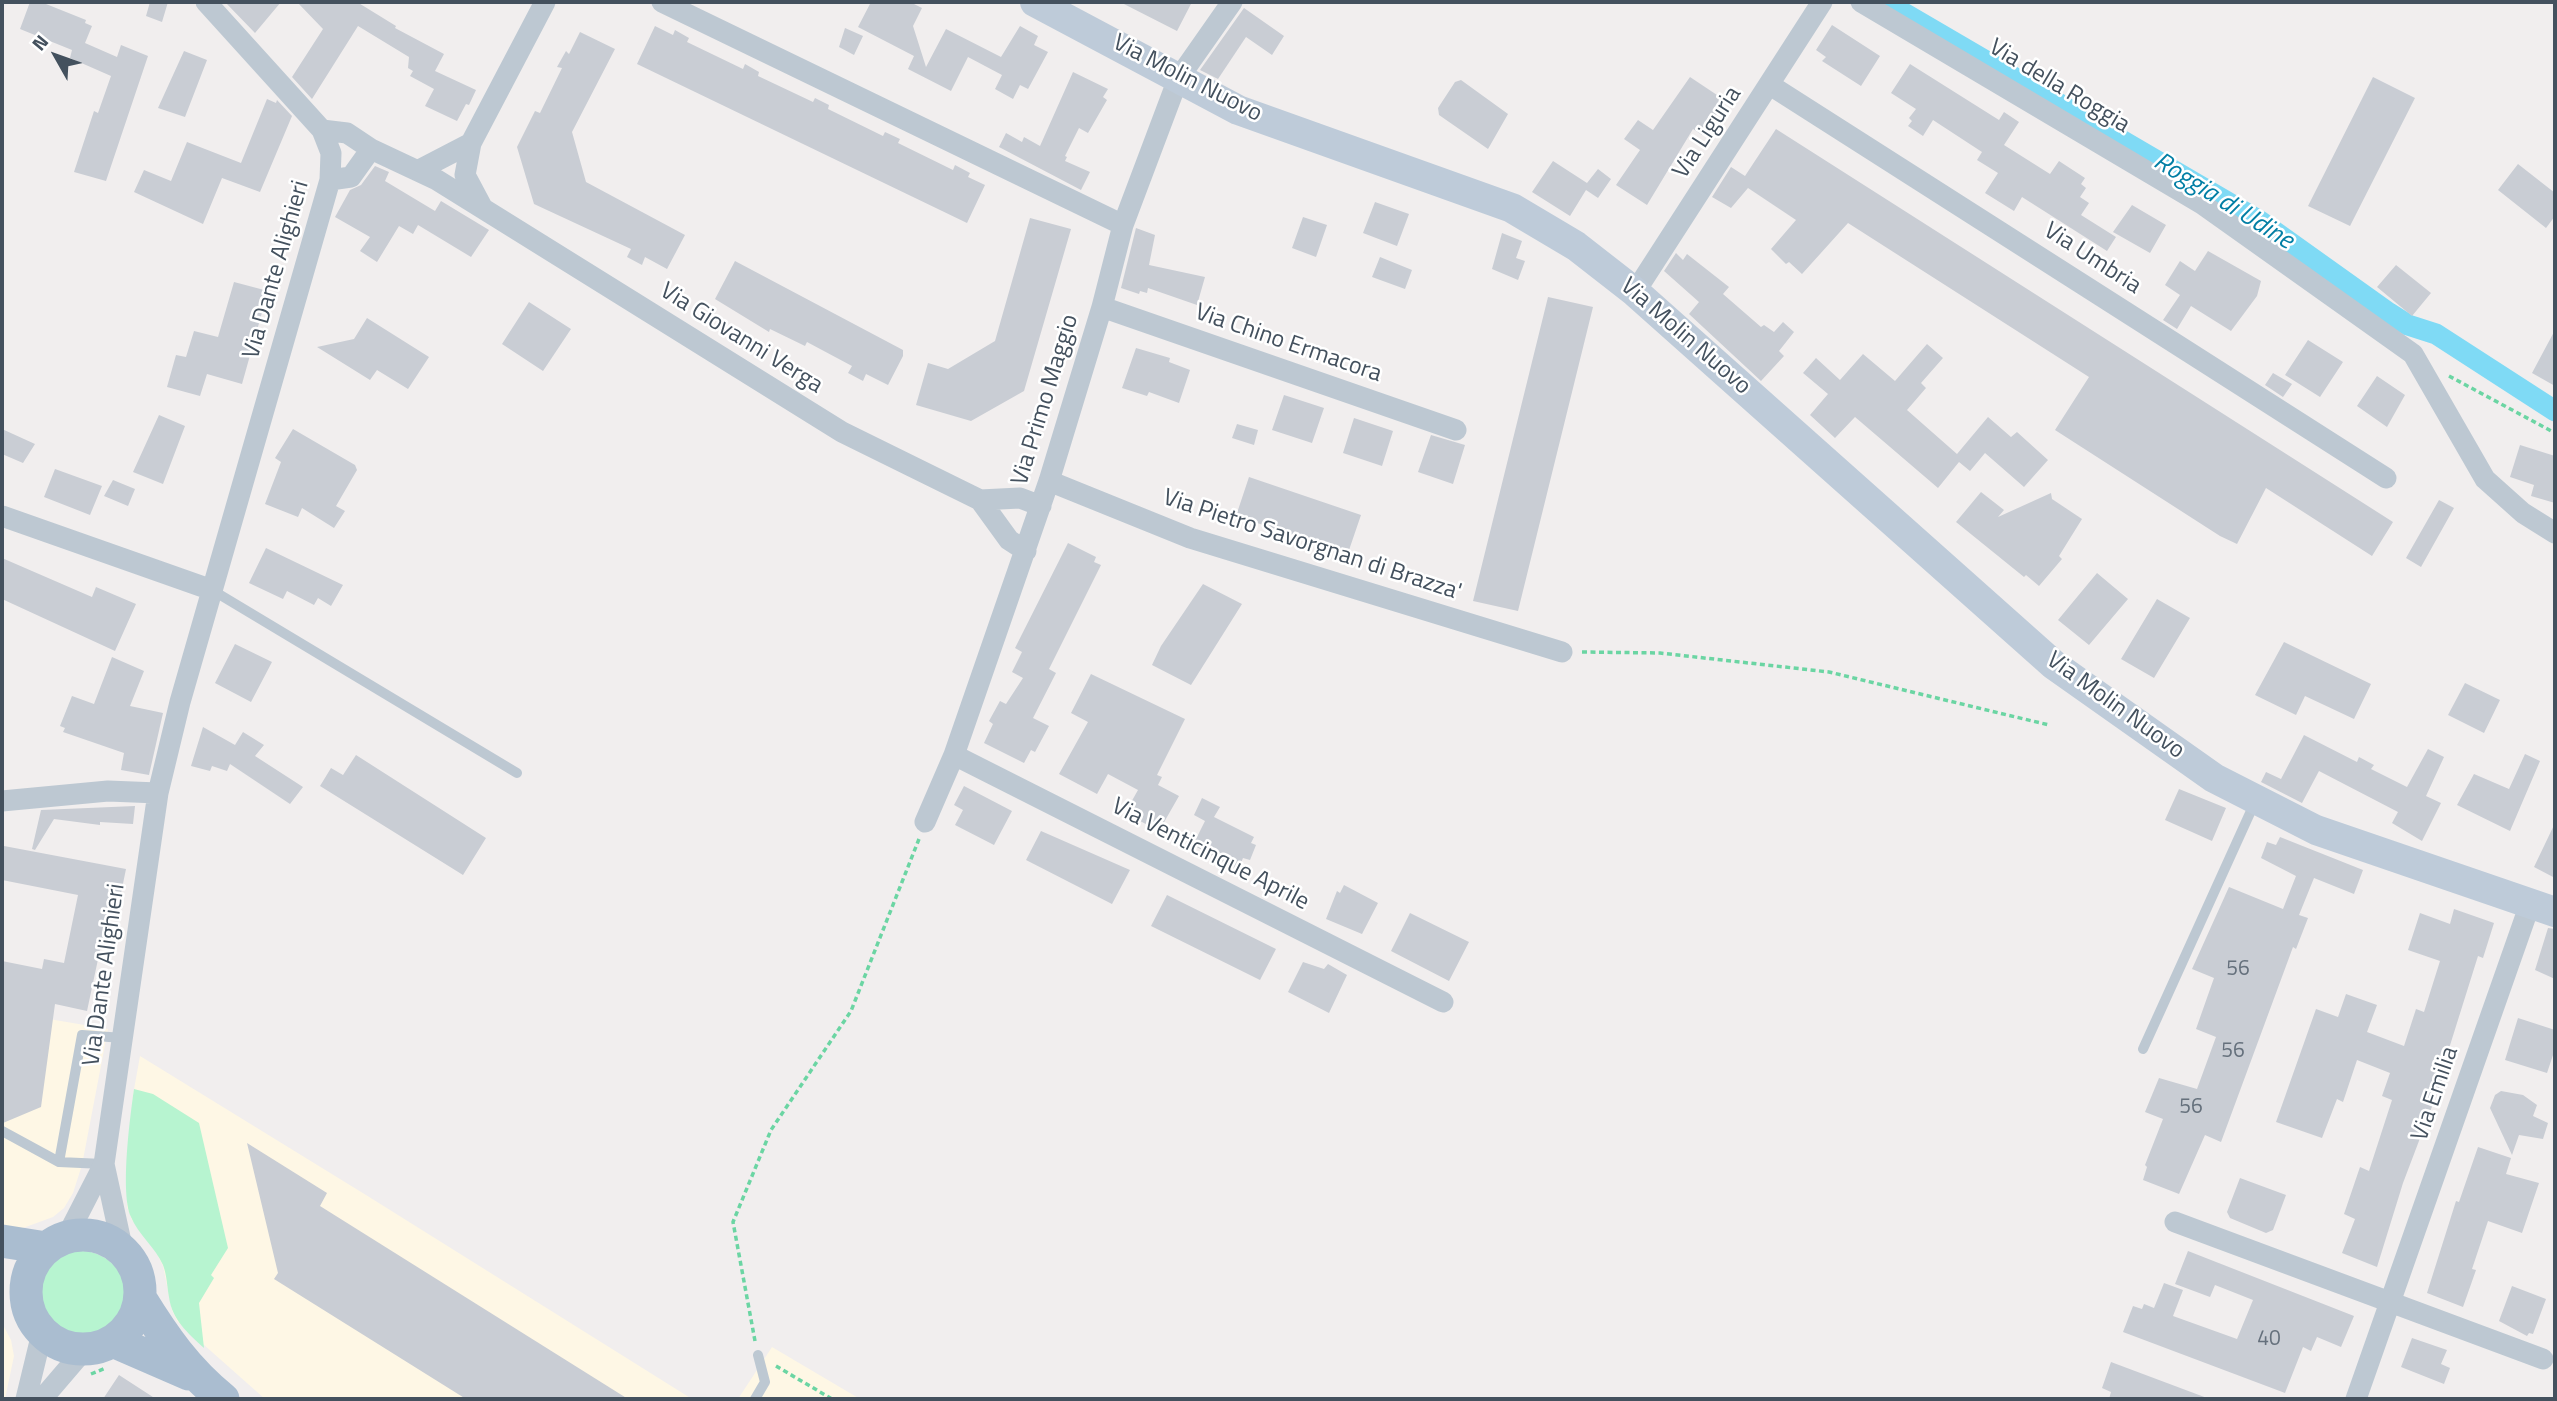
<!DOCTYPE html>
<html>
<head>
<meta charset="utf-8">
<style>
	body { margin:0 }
	#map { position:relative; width:2557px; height:1401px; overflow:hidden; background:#f1eeee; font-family:"Titillium Web",sans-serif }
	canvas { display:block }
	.frame { position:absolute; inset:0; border:4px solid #44515e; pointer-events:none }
	.north { position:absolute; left:21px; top:21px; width:70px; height:70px; -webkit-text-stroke:5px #fff; paint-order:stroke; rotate:310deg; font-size:19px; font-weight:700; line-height:28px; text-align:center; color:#44515e }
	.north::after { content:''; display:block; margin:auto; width:24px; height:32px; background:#44515e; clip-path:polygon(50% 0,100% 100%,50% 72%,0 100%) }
</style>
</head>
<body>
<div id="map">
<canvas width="2557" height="1401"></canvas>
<div class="frame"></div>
<div class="north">N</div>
</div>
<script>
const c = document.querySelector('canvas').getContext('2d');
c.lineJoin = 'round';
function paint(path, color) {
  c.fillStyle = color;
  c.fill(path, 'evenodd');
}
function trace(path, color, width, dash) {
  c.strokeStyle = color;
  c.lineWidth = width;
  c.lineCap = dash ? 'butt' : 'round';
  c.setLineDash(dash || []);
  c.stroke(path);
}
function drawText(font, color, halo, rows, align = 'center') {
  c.font = font + ' "Titillium Web",sans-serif';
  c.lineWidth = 5;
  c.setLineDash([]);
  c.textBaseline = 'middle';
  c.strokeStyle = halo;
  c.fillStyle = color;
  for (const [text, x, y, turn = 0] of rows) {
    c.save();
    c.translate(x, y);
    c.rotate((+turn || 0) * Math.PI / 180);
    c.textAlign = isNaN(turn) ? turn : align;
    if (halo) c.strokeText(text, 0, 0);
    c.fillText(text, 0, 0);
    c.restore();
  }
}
paint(new Path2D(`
	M2 1011 108 1029 82 1165 73 1193 64 1208 53 1217 23 1228 2 1227Z
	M140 1056 366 1195 692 1399H265L177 1321 172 1310 163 1266 155 1250 132 1220 127 1207 133 1095Z
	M2 1323 11 1340 14 1356 5 1399H2Z
	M772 1347 860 1399H738Z`), '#fef7e5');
paint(new Path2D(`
	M134 1089 153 1094 199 1123 228 1248 211 1275 214 1278 199 1303 204 1348C188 1333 172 1320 169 1297 167 1286 167 1276 163 1265 155 1247 138 1234 131 1217 120 1193 130 1117 134 1089Z
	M36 1296a45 45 0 1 1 90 0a45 45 0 1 1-90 0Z`), '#b7f4d0');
trace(new Path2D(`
	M1885 2 2260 221 2389 313 2408 325 2436 334 2555 411`), '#7fdaf5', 21);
paint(new Path2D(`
	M30 2H41L86 20 85 23 92 26 85 43 117 57 121 45 148 56 106 181 74 172 94 111 98 113 111 76 70 58 72 50 20 29Z
	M150 2H168L162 22 146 16Z
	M225 2H281L255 33Z
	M297 2H357L396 26 395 28 444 54 435 71 476 90 469 105 466 104 457 121 425 106 434 89 410 76 413 71 408 68 409 57 358 26 312 99 292 77 323 29Z
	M871 2H910L922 8 913 26 926 67 946 29 1001 57 1020 26 1038 36 1034 45 1048 52 1028 89 1020 85 1013 99 995 89 1002 75 968 57 951 91 908 69 914 56 858 27Z
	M1120 2H1192L1177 31Z
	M1244 8 1284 36 1272 55 1246 37 1218 79 1200 70Z
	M1832 25 1880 56 1861 86 1822 61 1826 57 1816 50Z
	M655 26 673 35 675 30 689 38 687 42 743 69 745 64 759 72 758 76 813 102 815 98 829 105 828 109 883 136 885 132 900 139 898 143 953 170 955 165 970 173 968 177 985 185 967 223 637 64Z
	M845 28 863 36 854 55 839 47Z
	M580 32 615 49 572 132 586 182 685 235 667 269 645 257 642 265 627 257 631 249 534 204 517 147 535 111 540 113 562 68 557 67 566 51 569 54Z
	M184 51 207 60 185 117 158 108Z
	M1910 64 1999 120 2004 112 2019 122 2004 145 2050 174 2059 161 2085 178 2081 184 2086 188 2080 197 2089 203 2081 215 2116 237 2107 251 2022 197 2014 211 1985 193 1998 173 1977 160 1982 152 1933 120 1923 136 1908 126 1912 121 1909 118 1916 109 1891 93Z
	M1073 72 1108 89 1103 97 1107 100 1088 133 1079 128 1065 156 1067 157 1065 161 1090 172 1081 190 999 147 1006 133 1022 142 1024 137 1040 146Z
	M1690 77 1726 101 1702 135 1693 129 1647 205 1616 185 1640 150 1624 139 1638 120 1653 130Z
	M2373 77 2415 98 2350 226 2308 206Z
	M1461 80 1508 114 1488 149 1439 115 1438 108 1455 82Z
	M267 99 276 103 277 100 292 116 260 192 222 178 203 224 134 192 144 170 171 181 187 142 241 163Z
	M1776 129 2393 522 2372 556 2266 488 2237 544 2220 536 2055 430 2089 377 1848 223 1802 274 1789 262 1786 264 1771 249 1796 220 1748 188 1731 208 1712 197 1731 167 1745 176Z
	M1553 161 1587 183 1598 169 1611 179 1598 198 1586 190 1570 216 1532 192Z
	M2518 164 2555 193V216L2546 228 2498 190Z
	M375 166 389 172 385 181 435 211 441 201 489 230 471 257 418 225 413 234 399 226 377 262 360 251 370 237 335 217 350 190 361 185Z
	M1375 202 1409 214 1397 246 1363 233Z
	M2132 205 2166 225 2150 253 2113 232Z
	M1303 217 1327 225 1316 257 1292 248Z
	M1030 218 1071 229 1024 391 971 421 916 405 928 363 948 369 995 341Z
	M1136 228 1155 235 1149 265 1205 277 1197 305 1148 288 1147 293 1140 291 1139 294 1121 288Z
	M1502 233 1522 241 1516 258 1525 261 1518 280 1492 269Z
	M2208 251 2261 281 2257 296 2231 331 2191 306 2177 329 2163 320 2180 295 2165 285 2180 261 2195 271Z
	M1676 253 1683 260 1687 254 1729 287 1723 294 1761 327 1764 325 1774 332 1783 322 1794 332 1779 351 1784 356 1761 381 1689 314 1699 302 1664 271Z
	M1380 257 1412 270 1405 289 1372 277Z
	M735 261 903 350V356L888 385 866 374 863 381 848 373 852 366 807 342 805 346 770 329 769 332 715 299Z
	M2396 265 2431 293 2412 316 2377 287Z
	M234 282 268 291 242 384 207 374 200 396 167 387 176 355 186 357 194 331 218 337Z
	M1548 297 1593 307 1518 611 1473 601Z
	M529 302 571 329 543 371 502 344Z
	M367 318 429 357 408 389 377 370 370 380 317 347 354 339Z
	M2555 330V386L2532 373Z
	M2308 340 2343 362 2320 397 2285 375Z
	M1927 344 1943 358 1921 383 1926 388 1907 410 1957 454 1988 417 2011 437 2017 432 2048 460 2024 487 1985 453 1970 471 1959 462 1938 488 1855 417 1835 438 1810 415 1828 394 1803 373 1816 358 1840 380 1863 354 1895 381Z
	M1136 348 1170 358 1169 362 1190 370 1179 403 1149 392 1147 396 1122 388Z
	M2273 373 2292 384 2283 397 2265 385Z
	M2377 376 2405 395 2387 427 2357 406Z
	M1284 395 1324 408 1312 443 1272 430Z
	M159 415 185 426 163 484 133 472Z
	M1354 418 1393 431 1382 466 1343 453Z
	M1237 424 1258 430 1254 445 1232 438Z
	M2 429 35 444 23 463 2 454Z
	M293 429 355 465 357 470 336 506 345 511 334 528 302 508 298 517 265 504 281 462 275 458Z
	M1431 435 1465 445 1453 484 1418 472Z
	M2520 445 2555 456V503L2531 496 2534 485 2510 477Z
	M55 469 102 486 90 515 44 497Z
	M1249 477 1361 515 1348 553 1236 516Z
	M113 480 135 489 128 506 104 496Z
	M1981 492 2004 510 1998 517 2051 493 2052 499 2082 519 2059 556 2062 559 2039 586 2026 575 2024 577 1956 522Z
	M2439 500 2454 508 2421 567 2406 558Z
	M1068 543 1096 557 1094 562 1101 565 1049 669 1056 673 1033 718 1049 726 1035 752 1031 750 1024 763 984 743 993 724 989 721 1000 701 1006 704 1023 678 1012 672 1022 652 1015 648Z
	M266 548 343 585 331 606 318 598 314 605 287 591 283 599 249 583Z
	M2 558 92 597 96 587 136 604 115 651 2 599Z
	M2097 573 2128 599 2089 645 2058 620Z
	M1203 584 1242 604 1191 685 1152 665 1161 646Z
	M2157 599 2190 618 2154 678 2121 659Z
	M2284 642 2371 684 2354 719 2305 696 2296 715 2255 695Z
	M235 644 272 662 251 702 215 683Z
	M112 657 144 671 130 706 163 713 149 775 121 770 124 753 63 732 65 728 60 726 72 696 94 704Z
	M1091 674 1185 719 1157 775 1162 777 1158 785 1179 796 1159 831 1125 813 1138 790 1108 774 1097 794 1059 774 1088 722 1071 713Z
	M2465 683 2500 700 2484 733 2448 715Z
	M203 727 235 745 243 732 264 745 255 756 303 787 290 804 230 764 227 771 212 766 210 771 191 766Z
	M2304 735 2357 762 2359 757 2374 765 2371 769 2407 787 2428 749 2444 757 2426 796 2441 803 2422 841 2392 823 2398 812 2319 771 2302 803 2261 782 2266 772 2281 779Z
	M2525 754 2540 761 2510 831 2457 805 2474 774 2509 789Z
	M356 755 486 838 463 875 320 786 331 768 343 775Z
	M964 786 1012 811 994 845 955 825 963 810 954 805Z
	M2179 789 2226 808 2212 841 2165 820Z
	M1202 798 1220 807 1214 817 1254 837 1251 843 1256 845 1250 860 1243 858 1238 870 1193 845 1205 821 1194 815Z
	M135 806 133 824 100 822V825L54 819 35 850 32 849 41 810Z
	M2555 823V878L2534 867Z
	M1041 831 1130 870 1112 904 1026 860Z
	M2280 837 2363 870 2354 894 2314 878 2299 915 2308 918 2296 949 2293 947 2221 1142 2205 1135 2179 1194 2143 1180 2147 1167 2145 1165 2163 1119 2145 1112 2159 1078 2197 1089 2216 1037 2196 1029 2214 978 2192 969 2229 887 2283 909 2296 876 2261 858 2267 842 2276 845Z
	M4 846 126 869 119 903 113 901 104 950H100L87 1011 55 1004 41 1107 3 1123 2 961 42 969 44 959 64 963 78 895 2 880Z
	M1344 885 1378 903 1362 934 1326 919 1337 891 1340 893Z
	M1167 895 1276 949 1260 980 1151 926Z
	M2454 909 2494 923 2483 958 2478 956 2441 1074 2444 1075 2403 1183 2377 1267 2342 1253 2355 1219 2344 1214 2360 1167 2369 1171 2392 1100 2382 1096 2390 1073 2357 1060 2343 1102 2337 1099 2322 1138 2276 1122 2316 1009 2338 1017 2346 994 2377 1005 2367 1032 2404 1046 2416 1009 2424 1012 2440 961 2408 950 2420 913 2450 924Z
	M1410 913 1469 942 1449 981 1391 951Z
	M2548 928 2555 929V979L2535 970Z
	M1303 962 1324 969 1328 964 1347 975 1329 1013 1288 992Z
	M2518 1018 2555 1030V1049L2547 1073 2505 1060Z
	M2501 1091 2523 1095 2537 1105 2533 1116 2548 1123 2543 1139 2519 1135 2512 1155 2490 1108 2495 1095Z
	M247 1143 327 1193 320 1206 628 1399H466L274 1279 278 1273Z
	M2478 1147 2511 1158 2506 1174 2539 1183 2522 1233 2488 1221 2472 1269 2476 1270 2463 1307 2427 1293 2456 1201 2459 1202Z
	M2240 1178 2286 1195 2273 1230 2266 1233 2230 1218 2227 1212Z
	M2188 1251 2354 1316 2341 1347 2317 1337 2311 1351 2303 1347 2285 1393 2123 1332 2133 1306 2142 1309 2144 1304 2154 1308 2164 1283 2183 1290 2173 1316 2237 1339 2253 1300 2215 1285 2210 1297 2175 1284Z
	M2512 1286 2546 1299 2533 1334 2529 1333 2527 1336 2499 1321Z
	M2412 1338 2447 1350 2441 1364 2450 1368 2444 1384 2401 1367Z
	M2111 1362 2207 1398 2206 1399H2109L2111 1392 2102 1388Z
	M119 1375 156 1399H103Z`), '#c9cdd4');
trace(new Path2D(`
	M2449 376 2555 433
	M1582 652 1660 653 1829 672 2049 725
	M755 1341 733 1222 771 1130 851 1011 919 839
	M776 1366 832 1399
	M91 1374 106 1368`), '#6bd5a3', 3.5, [5, 3.5]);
trace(new Path2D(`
	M212 590 517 773
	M2143 1049 2255 802
	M2 1131 59 1162
	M103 1164 59 1162 82 1035 123 1038
	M755 1399 765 1382 758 1355`), '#bdc8d2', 10);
trace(new Path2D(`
	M662 2 1123 225
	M1861 2 2202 204 2413 354 2485 479 2523 513 2555 533
	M1770 85 2386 478
	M322 130 347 133 371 149 437 180 842 432 980 500 1020 498 1041 506
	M419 170 471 143
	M330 180 351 177 371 149
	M482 207 465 175 471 143 545 2
	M1635 292 1822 2
	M1102 307 1456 430
	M1049 481 1190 538 1562 652
	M980 500 1009 540 1026 551
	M2 516 212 590
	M954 755 1443 1002
	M2 801 108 791 158 793
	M925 822 954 755 1049 481 1102 307 1123 225 1178 79 1232 2
	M2175 1222 2543 1359
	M66 1238 104 1164
	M123 1251 104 1164 158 793 180 702 330 180 331 153 322 130 206 2
	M26 1399 42 1333
	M42 1399 84 1350
	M2356 1399 2530 904`), '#bdc8d2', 21);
trace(new Path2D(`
	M1035 2 1238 110 1512 208 1576 246 1635 292 2054 665 2214 778 2316 830 2555 912`), '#becbd9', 30);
trace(new Path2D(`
	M26 1292a57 57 0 1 1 114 0a57 57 0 1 1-114 0Z
	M2 1241 46 1248
	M140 1298C164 1337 187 1370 223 1399
	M113 1341 189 1374`), '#aabdd0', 33);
drawText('21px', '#65707c', null, [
	["56",2238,970],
	["56",2233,1052],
	["56",2191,1108],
	["40",2269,1340]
]);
drawText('24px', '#44515e', '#fff', [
	["Via Molin Nuovo",1187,79,27],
	["Via della Roggia",2059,87,31],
	["Via Liguria",1708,133,-57],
	["Via Umbria",2092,259,33],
	["Via Dante Alighieri",277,270,-74],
	["Via Molin Nuovo",1685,337,41],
	["Via Giovanni Verga",741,339,32],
	["Via Chino Ermacora",1288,344,19],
	["Via Primo Maggio",1046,400,-73],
	["Via Pietro Savorgnan di Brazza'",1312,546,18],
	["Via Molin Nuovo",2115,706,36],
	["Via Venticinque Aprile",1210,855,27],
	["Via Dante Alighieri",105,975,-82],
	["Via Emilia",2436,1094,-71]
]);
drawText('italic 26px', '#027fa5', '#fff', [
	["Roggia di Udine",2223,202,32]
]);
</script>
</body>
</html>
